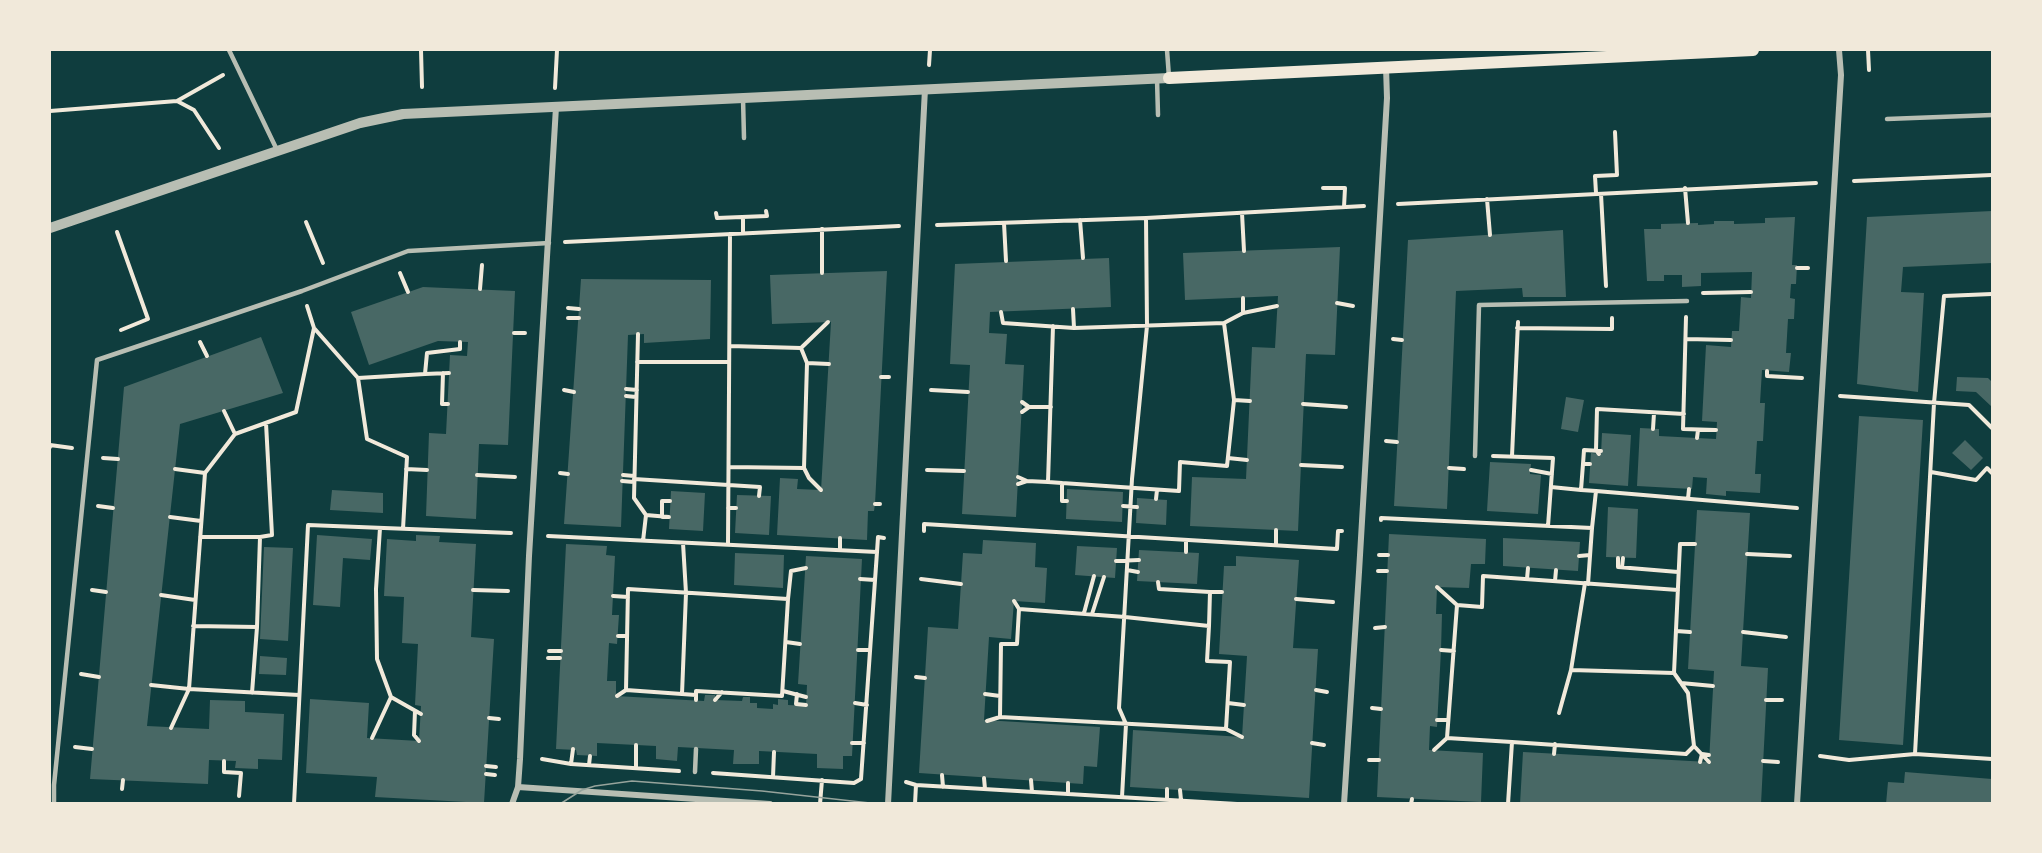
<!DOCTYPE html>
<html>
<head>
<meta charset="utf-8">
<style>
	body { margin:0 }
	#map { position:relative; width:2042px; height:853px; overflow:hidden; background:#0f3d3e; font-family:"DejaVu Sans",sans-serif }
	canvas { display:block }
	.frame { position:absolute; inset:0; border:51px solid #f1e9da; pointer-events:none }
</style>
</head>
<body>
<div id="map">
<canvas width="2042" height="853"></canvas>
<div class="frame"></div>
</div>
<script>
const c = document.querySelector('canvas').getContext('2d');
c.lineJoin = 'round';
function paint(path, color) {
  c.fillStyle = color;
  c.fill(path, 'evenodd');
}
function trace(path, color, width, dash) {
  c.strokeStyle = color;
  c.lineWidth = width;
  c.lineCap = dash ? 'butt' : 'round';
  c.setLineDash(dash || []);
  c.stroke(path);
}
paint(new Path2D(`
	M1992 211V263L1903 267 1901 292 1924 293 1918 392 1857 384 1867 217Z
	M1795 217 1792 265H1797L1796 284H1791L1790 298 1795 299 1794 319H1788L1786 353H1791L1789 372 1762 370 1760 403H1765L1763 441H1757L1755 474H1761L1760 493 1726 491V496L1706 494 1707 478 1693 477 1692 489 1637 486 1640 428 1659 429V436L1716 439 1717 422 1702 421 1706 345 1731 347 1732 331H1739L1741 297 1751 298 1752 272 1701 273V286L1682 287V275H1664V281H1647L1644 229H1661V224L1698 223V225L1714 224V221H1734V224L1765 223V218Z
	M1563 230 1566 297H1523L1522 288 1456 291 1447 509 1394 506 1408 240Z
	M1340 247 1335 355 1306 354 1298 531 1190 526 1192 477 1246 479 1252 347 1275 348 1278 296 1185 300 1183 253Z
	M1109 258 1111 307 990 312 989 333 1007 334 1005 364 1024 365 1016 517 962 514 970 365 950 364 955 264Z
	M887 271 875 504 874 511H868L867 540 777 535 780 478 798 479 797 489 821 490 831 322 772 324 770 275Z
	M581 279 711 280 710 339 644 343V334L628 335 621 527 564 524Z
	M423 287 515 291 508 445 479 444 476 519 426 516 429 433 446 434 450 355 467 356 468 342 438 341 369 365 351 312Z
	M261 337 283 393 180 424 147 726 209 729 210 700 245 701V712L284 714 282 760 258 759V769L235 768 236 761 209 760 208 784 90 779 124 387Z
	M1957 377 1988 378 1992 382V407L1976 392 1956 391Z
	M1566 397 1584 400 1578 432 1561 429Z
	M1859 416 1923 420 1903 745 1839 740Z
	M1602 433 1631 435 1628 486 1589 483 1591 453 1601 454Z
	M1965 440 1983 458 1971 470 1952 453Z
	M1490 462 1531 464 1530 474 1541 475 1538 514 1487 511Z
	M1067 489 1123 492 1122 522 1066 519Z
	M332 490 383 493V513L330 510Z
	M671 491 705 493 703 531 669 529Z
	M737 495 771 496 769 535 735 533Z
	M1137 498 1167 500 1166 525 1136 523Z
	M1608 507 1638 509 1636 558 1606 557Z
	M1697 510 1750 513 1741 666 1768 668 1761 804H1520L1523 752 1709 762 1714 671 1688 669Z
	M1389 534 1486 539 1485 564H1471L1469 588 1437 587 1436 614H1442L1441 650 1437 727 1430 726 1429 750 1483 753 1481 802 1377 797Z
	M317 535 372 539 370 560 343 558 340 607 313 605Z
	M416 535 440 536 439 542 476 544 471 637 494 639 484 803 375 797 377 777 306 773 310 699 369 703 367 738 419 741 421 706 415 705 418 644 402 643 404 597 384 596 387 539 416 541Z
	M1503 538 1580 542 1578 571 1503 566Z
	M983 540 1036 543 1035 567 1047 568 1045 603 1014 601 1011 639 989 637 984 720 1100 727 1097 767 1084 766 1083 784 919 773 928 627 958 629 963 553 982 554Z
	M566 544 607 546 606 555 615 556 612 615H619L617 644 609 643 607 681H616V696L704 701 705 695H715V700L742 701 743 697H750V703H757V708L773 709V704L778 705V699L788 700V705L806 706 807 685 798 684 806 556 862 559 852 756H843V769L817 768V754L759 751V764H733L734 750 678 747 677 761 656 759V746L597 743V756L577 755 576 750 556 749Z
	M1077 546 1117 548 1115 578 1075 575Z
	M264 547 293 548 288 641 260 639Z
	M1139 550 1199 553 1197 584 1137 581Z
	M735 553 784 555 783 588 734 585Z
	M1236 556 1299 560 1293 648 1318 649 1309 798 1130 787 1133 730 1242 737 1247 656 1219 654 1224 566H1236Z
	M260 656 287 658 286 675 259 674Z
	M1905 772 1992 779V804H1886L1888 782 1904 783Z`), '#486865');
trace(new Path2D(`
	M421 50 422 87
	M1868 50 1869 70
	M929 65 930 50
	M555 88 557 50
	M177 101 223 75
	M50 111 177 101 194 110 219 148
	M1854 181 1992 175
	M1323 188H1345L1344 207
	M1685 188 1688 223
	M1596 193 1595 176 1617 175 1615 132
	M1601 194 1606 286
	M1487 199 1490 235
	M1398 204 1816 183
	M716 213 717 218 767 216 766 211
	M1242 213 1244 251
	M743 217V233
	M1080 220 1083 258
	M306 222 323 263
	M1004 223 1006 261
	M937 225 1146 218 1364 206
	M822 229V273
	M117 232 148 319 121 330
	M565 242 899 226
	M1797 268H1808
	M400 273 408 292
	M480 289 482 265
	M1703 293 1751 292
	M1337 303 1353 306
	M307 306 314 328 358 378 367 439 407 457 403 529
	M568 308 579 309
	M1073 309 1074 328
	M1001 312 1003 323 1074 328 1224 323
	M1243 313V298
	M1686 317 1683 429 1716 430
	M568 318H579
	M1053 326 1048 482 1062 483
	M1517 328 1612 329V318
	M514 333H525
	M638 334 634 498 646 515 643 541
	M1393 339 1402 340
	M1686 339 1731 340
	M200 342 207 356
	M801 348 828 322
	M637 362H729
	M807 363 829 364
	M1767 371V376L1802 378
	M443 373 442 404H448
	M425 374 449 373
	M881 377H889
	M358 378 425 374 427 353 460 349V342
	M626 389 637 390
	M564 390 574 392
	M931 390 968 392
	M626 396 636 397
	M1840 396 1969 405 1992 428
	M1234 400 1250 401
	M1303 404 1346 407
	M1029 407H1051
	M224 411 235 434
	M1022 412 1029 407 1022 402
	M1653 429 1654 413
	M1697 438 1698 430
	M1386 441 1397 442
	M50 447V445L72 448
	M1599 454 1596 450 1597 409 1684 414
	M1493 456 1553 458 1548 526
	M1512 456 1518 322
	M103 458 118 459
	M1228 458 1247 460
	M1583 464 1581 490 1596 491
	M1590 464H1583L1584 450 1601 451
	M1301 465 1342 467
	M729 467 804 468 807 363 801 348 730 346
	M804 468 809 478 821 490
	M1449 468 1464 469
	M175 469 205 473
	M406 469 427 470
	M927 470 964 471
	M1531 470 1552 474
	M1931 472 1976 480 1987 468 1992 473
	M560 473 568 474
	M477 475 515 477
	M623 475 634 476
	M634 479 760 487 759 496
	M622 481 634 482
	M1027 481 1048 482
	M1018 484 1027 481 1018 477
	M1551 487 1581 490
	M1156 499 1157 490
	M1688 499 1689 489
	M1067 501H1062V483L1179 491 1180 462 1227 466 1234 400 1224 323 1243 313 1277 306
	M875 504H880
	M98 506 113 508
	M1123 506 1137 507
	M728 508H736
	M646 515 669 517
	M170 517 201 521
	M662 517V501H670
	M1381 520V518L1592 528 1596 491 1797 508
	M380 528 376 589 377 659 391 697 421 714
	M1276 530V545
	M924 531V524L1337 549 1338 531H1342
	M548 536 877 552 878 537 884 538
	M200 537H260L257 627
	M260 537 272 535 266 423
	M1695 544H1680L1674 673 1688 693 1694 746 1709 762
	M728 545 730 234
	M840 550V538
	M1186 552V540
	M1747 554 1790 556
	M1379 555H1388
	M1579 556 1590 555
	M1618 558V567L1678 572
	M1116 561 1139 560
	M1622 567 1623 558
	M1127 570 1138 572
	M1378 571H1387
	M860 579 875 580
	M921 579 961 584
	M1527 579 1528 568
	M1555 581 1556 570
	M1158 582 1159 589 1210 592 1209 626
	M1588 584 1592 528
	M1437 587 1457 605
	M92 590 106 592
	M473 590 508 591
	M1210 592H1222
	M161 595 195 600
	M613 596 628 597
	M788 599 791 571 806 568
	M1296 599 1333 602
	M1014 601 1019 609
	M1019 609 1125 617 1209 626 1207 661 1230 662 1226 729 1000 717 1001 644H1017Z
	M1084 613 1094 576
	M1092 614 1104 577
	M193 626 257 627 252 693
	M1375 628 1385 627
	M1676 631 1690 632
	M1743 632 1786 637
	M618 636H627
	M786 642 800 644
	M858 650H870
	M1441 650 1454 651
	M549 651H561
	M548 658H560
	M1571 670 1674 673
	M81 674 99 677
	M916 677 925 678
	M1681 683 1713 686
	M151 685 189 689 171 728
	M1316 690 1327 692
	M783 691 806 697
	M682 694 686 593 683 543
	M797 694 796 704 806 705
	M985 694 1000 696
	M299 695 189 689 205 473 235 434 296 412 314 328
	M617 696 626 690
	M696 700V691L782 696 788 599 628 589 626 690 696 695
	M715 700 722 692
	M1766 700H1782
	M855 703 867 705
	M1228 703 1244 705
	M1372 708 1381 709
	M415 711 414 735 419 741
	M1559 713 1571 670 1585 583
	M489 718 499 719
	M1437 720H1448
	M987 721 1000 717
	M1226 729 1242 737
	M372 738 391 697
	M1512 742 1686 754 1694 746
	M852 743H864
	M1312 743 1324 745
	M75 747 92 749
	M1434 750 1447 738
	M1554 754 1555 744
	M1915 754 1992 759
	M1820 756 1849 760 1915 754 1934 403 1944 296 1992 294
	M542 759 571 764 679 771
	M1369 760H1379
	M224 761V772L241 773 239 796
	M1763 761 1778 762
	M1700 762 1702 754 1709 755
	M571 764 573 749
	M589 765 590 756
	M486 766 496 767
	M636 768V745
	M713 773 854 783 861 779 877 552
	M486 774 495 775
	M942 775 943 787
	M773 777 774 752
	M984 778 985 789
	M1031 780 1032 792
	M906 782 916 785 1237 804
	M1068 783V794
	M122 789 123 780
	M1167 789V800
	M1180 790 1181 800
	M1122 797 1126 724 1119 708 1132 479 1147 326 1146 218
	M294 804 308 525 511 533
	M820 804 822 780
	M915 804 916 785
	M1411 804 1412 799
	M1508 804 1512 742 1447 738 1457 605 1482 607 1483 576 1678 590`), '#f1e9da', 4);
trace(new Path2D(`
	M229 50 277 150
	M1167 50 1169 77
	M1157 79 1158 115
	M743 98 744 138
	M1887 119 1992 115
	M1475 456 1479 305 1687 301
	M695 772 696 749
	M54 804V785L97 360 302 291 408 251 549 243`), '#b8beb3', 4.5);
trace(new Path2D(`
	M518 787 770 804
	M512 804 518 787 520 759 529 556 556 107
	M888 804 925 89
	M1344 804 1359 572 1387 98 1386 67
	M1797 804 1841 75 1839 50`), '#b8beb3', 6);
trace(new Path2D(`
	M50 228 360 123 403 114 1169 78`), '#b8beb3', 10);
trace(new Path2D(`
	M1169 78 1753 50`), '#f1e9da', 12);
trace(new Path2D(`
	M560 804 582 790 595 786 632 781 762 791 879 804`), '#97a49c', 1.5);
</script>
</body>
</html>
